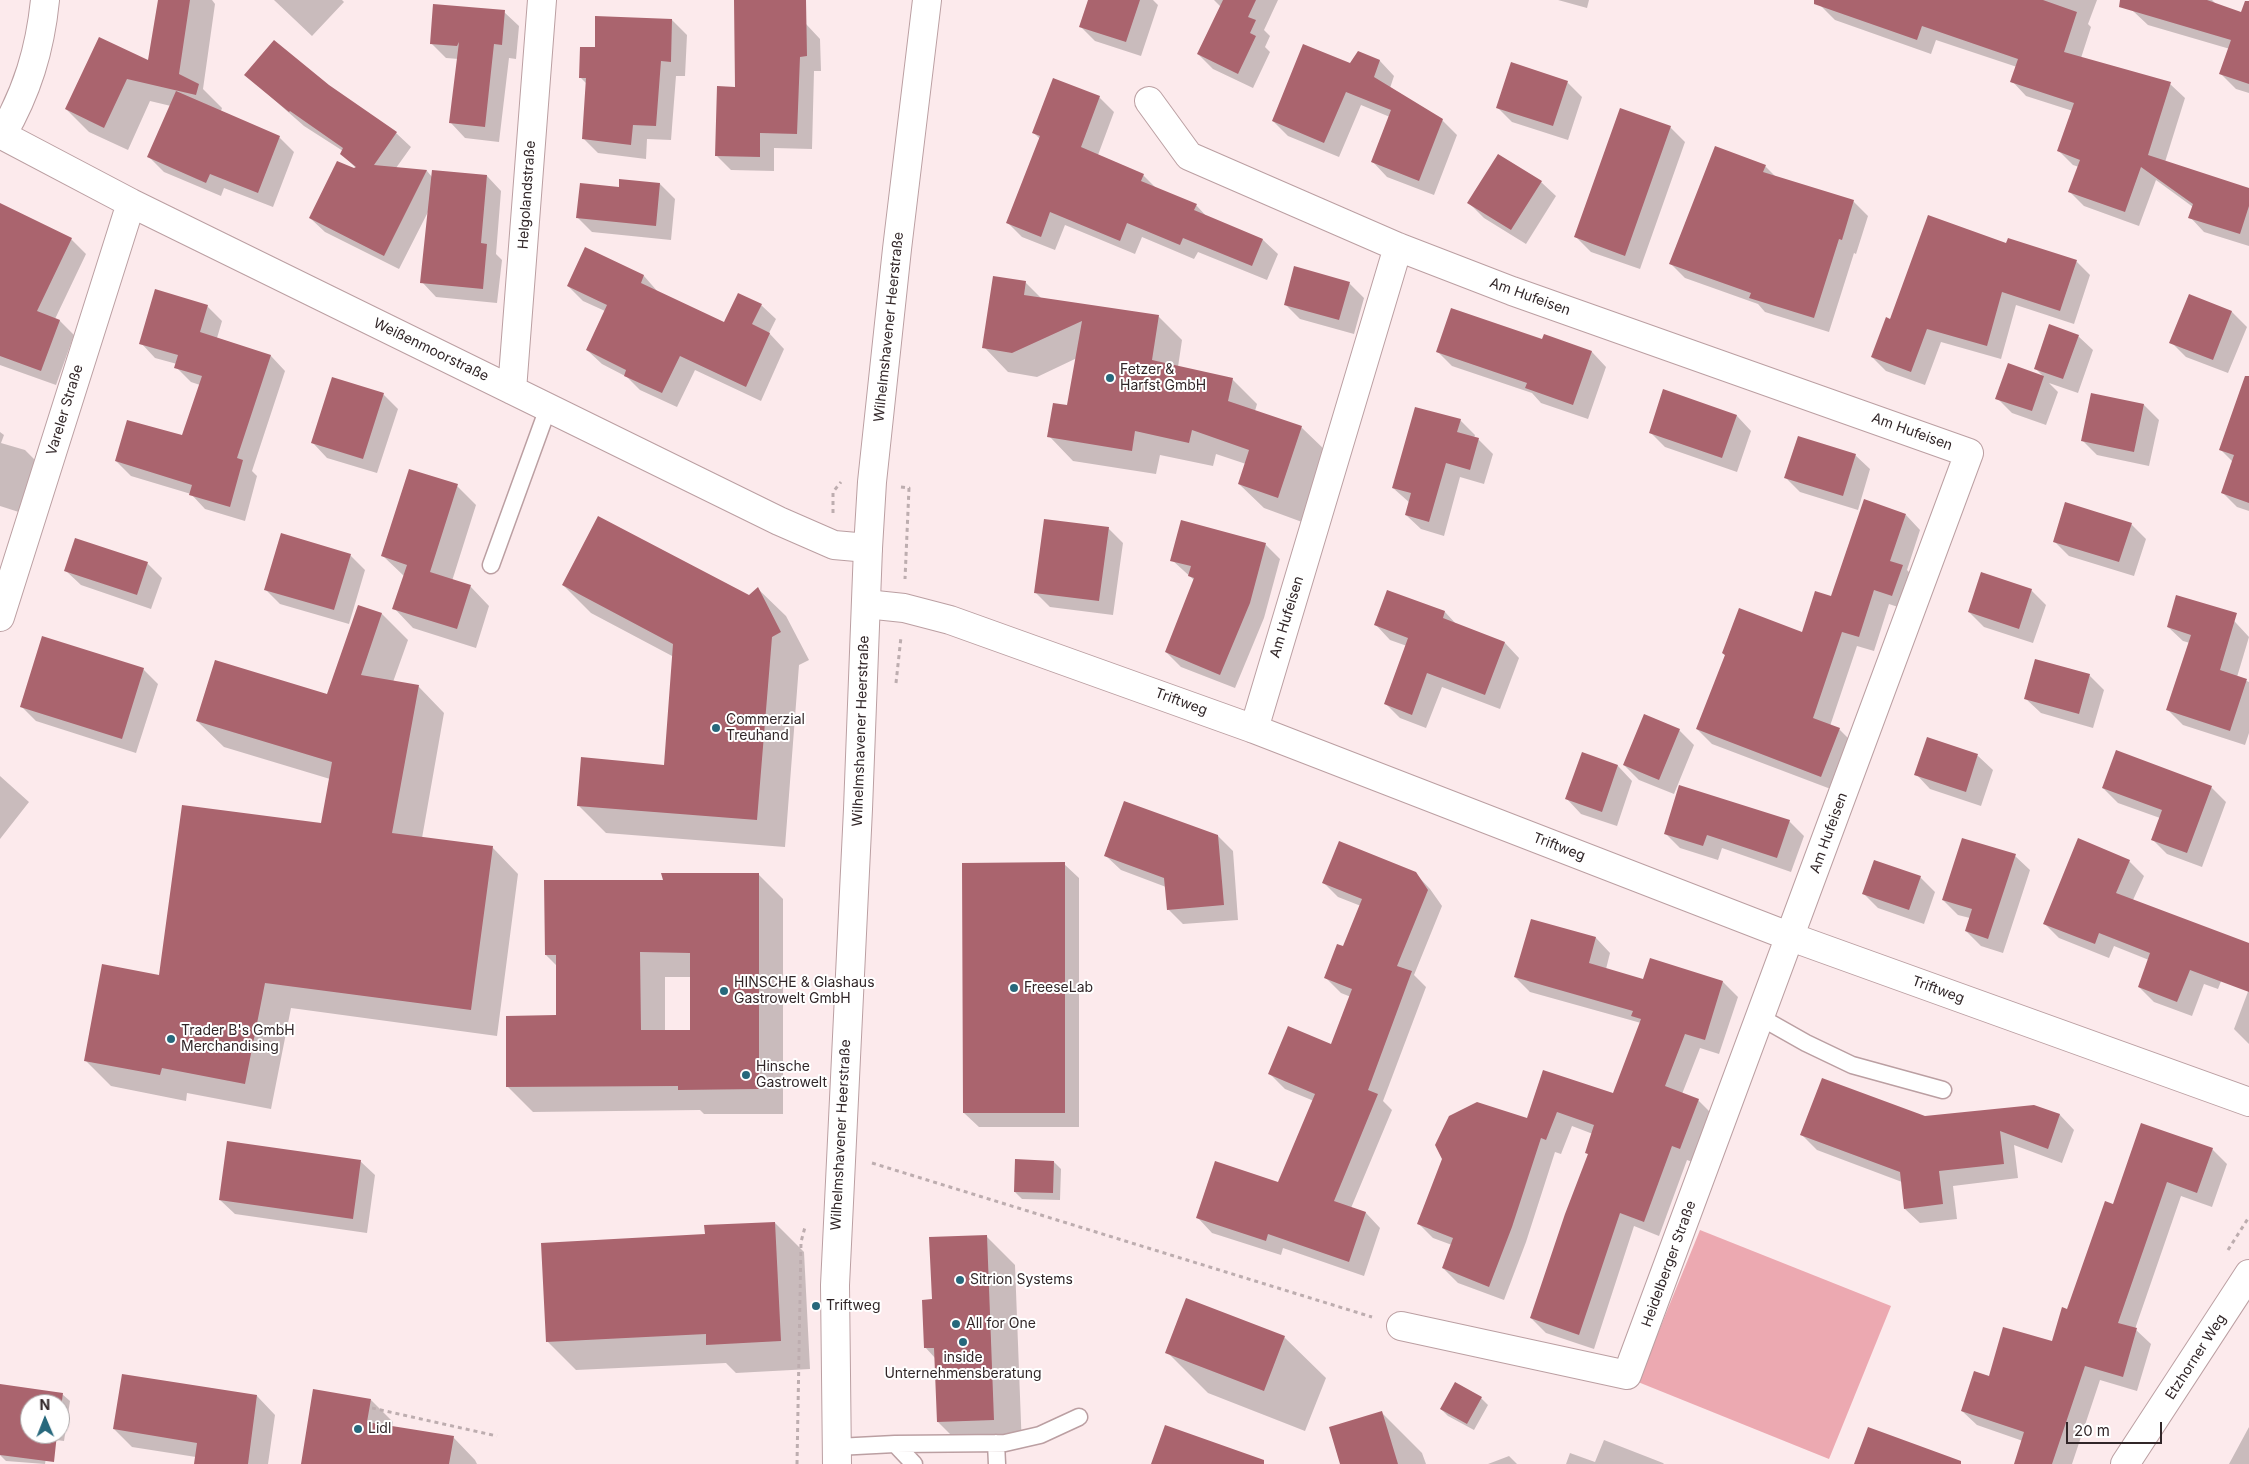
<!DOCTYPE html>
<html>
<head>
<meta charset="utf-8">
<style>
	body { margin:0 }
	#map { position:relative; width:2249px; height:1464px; overflow:hidden; background:#fceaec; font-family:Inter,sans-serif }
	canvas { display:block }
	.north { position:absolute; left:20px; top:1394px; width:50px; height:50px; box-sizing:border-box; background:#fff; border:1px solid #ada8a9; border-radius:50%; rotate:359deg; font-size:14px; font-weight:700; line-height:20px; text-align:center; color:#312628 }
	.north::after { content:''; display:block; margin:auto; width:18px; height:22px; background:#27687c; clip-path:polygon(50% 0,100% 100%,50% 72%,0 100%) }
	.scale { position:absolute; left:2066px; top:1422px; width:96px; height:22px; box-sizing:border-box; border:2px solid #312628; border-top:0; padding-left:6px; font-size:15px; line-height:18px; white-space:nowrap; color:#312628; -webkit-text-stroke:4px #fff; paint-order:stroke }
</style>
</head>
<body>
<div id="map">
<canvas width="2249" height="1464"></canvas>
<div class="north">N</div>
<div class="scale">20 m</div>
</div>
<script>
const c = document.querySelector('canvas').getContext('2d');
c.lineJoin = 'round';
function paint(path, color) {
  c.fillStyle = color;
  c.fill(path, 'evenodd');
}
function trace(path, color, width, dash) {
  c.strokeStyle = color;
  c.lineWidth = width;
  c.lineCap = dash ? 'butt' : 'round';
  c.setLineDash(dash || []);
  c.stroke(path);
}
function drawText(font, color, halo, rows, align = 'center') {
  c.font = font + ' Inter,sans-serif';
  c.lineWidth = 4;
  c.setLineDash([]);
  c.textBaseline = 'middle';
  c.strokeStyle = halo;
  c.fillStyle = color;
  for (const [text, x, y, turn = 0] of rows) {
    c.save();
    c.translate(x, y);
    c.rotate((+turn || 0) * Math.PI / 180);
    c.textAlign = isNaN(turn) ? turn : align;
    if (halo) c.strokeText(text, 0, 0);
    c.fillText(text, 0, 0);
    c.restore();
  }
}
paint(new Path2D(`
	M1700 1230 1891 1306 1829 1459 1638 1382Z`), '#eca9b1');
paint(new Path2D(`
	M159 0H212L215 4 203 89 222 108 221 111 279 137 294 152 273 207 224 188 221 196 164 172 149 157 171 106 150 101 128 150 89 132 66 109 149 62Z
	M274 0H342L344 2 312 36Z
	M1089 0H1153L1158 5 1141 56 1095 41 1080 26Z
	M1214 0H1278L1264 30 1270 36 1265 47 1270 52 1253 88 1213 69 1198 54 1221 7Z
	M1558 0H1589L1587 8Z
	M1822 0H2097L2088 24 2091 27 2081 58 2170 84 2185 98 2165 162 2249 189V246L2204 232 2190 217 2193 207 2156 180 2139 226 2084 206 2070 192 2079 167 2073 165 2058 150 2073 111 2026 96 2012 81 2017 67 1936 40 1931 54 1835 20 1820 5Z
	M2137 0H2212L2217 5 2249 16V93L2236 89 2221 74 2230 49 2148 25 2133 11Z
	M504 12 519 26 516 59 509 58 499 142 465 138 451 123 459 59 446 58 431 43Z
	M672 20 687 35 685 76H676L671 140 647 139 646 159 598 153 583 138 587 84 580 77 596 49Z
	M806 24 820 39 821 71H814L812 149 774 148V171L731 170 716 155 737 88Z
	M1359 53 1380 61 1394 76 1390 88 1442 120 1457 135 1434 195 1387 177 1373 162 1390 117 1361 105 1339 157 1288 136 1273 121 1350 64Z
	M246 75 328 86 396 133 411 147 396 168 427 171 432 177 487 176 501 191 496 254 502 260 497 303 436 297 422 282 429 210 399 269 325 232 310 218 356 168 342 154 343 151 304 126Z
	M1567 82 1582 97 1568 140 1512 122 1497 107Z
	M1099 97 1114 112 1098 155 1143 175 1157 189 1196 205 1208 218 1263 240 1278 254 1267 280 1198 252 1194 259 1142 237 1135 254 1065 225 1055 250 1022 237 1007 222 1040 139 1034 133Z
	M1670 127 1685 142 1640 269 1591 252 1576 237Z
	M1765 166 1777 178 1853 201 1868 216 1856 254 1854 253 1829 332 1765 312 1758 304 1685 278 1670 263Z
	M1541 182 1556 196 1526 244 1484 218 1469 203Z
	M660 184 675 199 671 240 592 232 577 217 620 188Z
	M0 205 71 239 86 254 55 319 60 321 74 335 56 385 0 365Z
	M2007 244 2076 261 2090 275 2074 324 2016 305 2001 359 1941 342 1925 385 1886 371 1872 357 1891 321Z
	M644 276 658 292 725 324 761 305 776 319 769 333 784 349 761 401 695 370 677 407 640 390 627 377 602 364 587 350 605 311 583 301 568 286Z
	M1025 282 1042 299 1158 316 1182 340 1178 367 1232 379 1257 404 1255 411 1301 427 1326 451 1302 522 1264 508 1239 484 1246 464 1216 454 1213 466 1160 455 1156 474 1073 461 1049 436 1068 407 1077 358 1037 377 1008 372 984 347Z
	M1349 283 1364 298 1354 334 1300 319 1285 304Z
	M2189 295 2232 312 2247 327 2228 373 2186 357 2171 342Z
	M207 306 222 321 217 338 271 356 285 371 252 471 257 476 245 521 205 509 191 494 131 476 116 461 183 437 200 385 191 382 176 367 177 364 155 358 141 343Z
	M2078 336 2093 350 2078 393 2049 383 2058 392 2046 425 2012 413 1997 398 2009 365 2044 377 2035 368Z
	M1543 341 1592 352 1606 367 1588 419 1541 403 1532 393 1452 366 1437 351Z
	M1664 391 1737 416 1751 431 1737 472 1665 447 1650 432Z
	M383 394 398 409 377 473 327 458 313 443Z
	M2092 394 2144 405 2159 420 2149 466 2097 455 2082 440Z
	M2249 408V511L2237 507 2222 492 2233 462 2221 450Z
	M1460 420 1475 435 1474 438 1478 439 1493 454 1484 484 1460 477 1444 536 1421 529 1406 515 1410 503 1393 488Z
	M0 432 4 435 1 443 25 450 39 464 25 514 0 506Z
	M1855 455 1870 469 1858 510 1800 492 1786 478Z
	M457 486 476 505 452 581 470 586 489 606 476 648 413 628 394 608 404 576 383 556Z
	M1906 515 1920 530 1907 570 1917 580 1907 610 1889 604 1874 651 1857 646 1830 726 1839 729 1854 744 1836 791 1712 744 1697 729 1726 656 1723 653 1803 634 1832 598Z
	M2131 524 2146 539 2134 576 2069 556 2054 541Z
	M1108 528 1123 543 1113 615 1050 607 1035 592Z
	M1265 544 1280 559 1264 618 1235 688 1181 667 1166 652 1195 581 1172 560Z
	M350 555 365 570 349 624 280 604 265 589Z
	M147 563 162 578 151 609 81 585 66 571Z
	M563 585 750 597 758 589 786 616 809 660 799 665 785 847 606 833 578 805 665 766 674 657 591 613Z
	M2031 590 2046 605 2033 643 1984 627 1969 612Z
	M1388 591 1445 612 1457 625 1505 643 1519 658 1500 709 1442 687 1426 728 1400 718 1385 703 1407 646 1390 640 1376 625Z
	M359 607 382 614 408 640 393 682 418 686 444 713 422 838 492 847 518 874 497 1036 291 1008 271 1109 187 1093 186 1101 111 1086 85 1060 160 977 322 825 330 779 224 747 197 721 328 696Z
	M2224 610 2249 637 2237 677 2249 682V733L2245 745 2183 725 2168 710 2190 643 2183 641 2168 627Z
	M143 669 158 684 136 753 36 721 21 706Z
	M2089 675 2104 690 2093 728 2041 713 2026 699Z
	M1679 730 1694 745 1674 794 1639 780 1624 765Z
	M1927 739 1978 756 1993 770 1981 806 1930 789 1916 774Z
	M1582 754 1618 766 1632 781 1617 826 1581 814 1567 799Z
	M0 776 29 802 0 839Z
	M2211 787 2226 802 2202 867 2167 854 2152 839 2160 818 2118 803 2103 788Z
	M1789 821 1804 836 1791 872 1722 848 1718 860 1680 848 1665 833Z
	M1218 836 1233 851 1238 920 1183 924 1168 909 1166 887 1121 870 1106 856Z
	M2015 856 2030 870 2003 953 1981 946 1966 931 1970 918 1958 915 1943 900Z
	M2129 861 2144 876 2133 900 2234 948 2218 989 2204 984 2192 1016 2154 1002 2139 987 2149 960 2114 946 2109 958 2059 938 2044 923Z
	M1064 864 1079 878V1127H979L964 1113Z
	M1415 873 1430 889 1442 906 1414 975 1426 987 1383 1101 1392 1110 1351 1208 1366 1213 1380 1228 1364 1276 1283 1248 1281 1255 1212 1233 1198 1218 1279 1184 1314 1101 1285 1089 1270 1074 1332 1046 1351 997 1341 993 1326 978 1344 948 1361 906 1338 897 1323 882Z
	M758 874 783 899V1114H704L700 1110 533 1112 508 1087 557 1016V966L546 955 665 881ZM665 977H691V1031H665Z
	M1920 877 1935 892 1924 924 1878 908 1863 893Z
	M1532 920 1596 938 1610 953 1606 969 1644 980 1651 959 1723 982 1738 997 1719 1054 1700 1048 1682 1094 1698 1100 1713 1115 1695 1163 1687 1160 1659 1236 1634 1226 1594 1349 1546 1333 1531 1318 1589 1155 1587 1153 1593 1134 1572 1126 1561 1154 1555 1152 1526 1242 1504 1300 1458 1283 1443 1268 1452 1245 1433 1238 1418 1223 1528 1120 1614 1095 1641 1023 1530 992 1515 977Z
	M2249 989V1044L2234 1029Z
	M2060 1115 2074 1130 2062 1163 2014 1145 2018 1178 1953 1186 1957 1219 1920 1223 1905 1209 1902 1182 1817 1150 1802 1135 1925 1117Z
	M2212 1149 2227 1164 2212 1207 2181 1196 2135 1329 2151 1344 2137 1391 2100 1380 2072 1464H2015L2023 1441 1977 1425 1962 1411 1990 1378 2053 1342 2114 1205Z
	M360 1161 375 1175 367 1233 235 1214 220 1200Z
	M1054 1162 1061 1169 1060 1200 1022 1199 1015 1192Z
	M775 1223 804 1252 810 1369 736 1373 726 1363 576 1370 547 1341 706 1236Z
	M986 1236 1015 1265 1022 1449 967 1451 938 1422 935 1358 925 1347 933 1301Z
	M1284 1337 1326 1378 1305 1431 1208 1393 1167 1352Z
	M0 1385 62 1394 70 1401 64 1441 49 1439 45 1464 6 1461 0 1455ZM30 1404H60V1434H30Z
	M257 1396 275 1415 268 1464H195L196 1457 132 1447 114 1429Z
	M1481 1398 1488 1405 1474 1430 1448 1416 1441 1409Z
	M371 1400 393 1422 392 1428 453 1437 475 1460 477 1464H302Z
	M1381 1412 1422 1453 1426 1464H1341Z
	M2249 1427V1464H2229Z
	M1604 1440 1663 1463 1664 1464H1566L1570 1453 1595 1462Z
	M1509 1456 1517 1464H1488Z`), '#0003');
paint(new Path2D(`
	M158 0H190L179 74 199 84 196 95 127 79 104 128 65 109 99 37 148 60Z
	M734 0H806L807 56 800 57 797 134 760 133V157L715 156 717 86 735 87Z
	M1088 0H1140L1126 42 1079 27Z
	M1223 0H1256L1248 17 1256 20 1250 33 1256 36 1238 74 1197 54Z
	M1814 0H2043L2077 12 2064 52 2171 82 2148 155 2249 188V206L2240 234 2188 218 2193 204 2141 167 2125 212 2068 192 2080 160 2057 151 2074 103 2010 82 2018 59 1922 26 1917 40 1814 4Z
	M2120 0H2207L2241 12 2245 1H2249V84L2219 74 2231 40 2119 7Z
	M433 4 505 10 502 45 494 44 485 127 449 123 459 42 457 46 430 44Z
	M595 16 672 19 671 62 661 61 656 126 633 125 631 145 582 139 586 78H579L580 47H595Z
	M274 40 329 85 397 132 374 165 427 170 384 256 309 218 337 161 354 168 356 167 340 154 343 148 290 111 289 112 244 75Z
	M1303 44 1350 63 1358 51 1380 60 1374 77 1443 119 1419 181 1371 162 1391 110 1346 92 1324 143 1272 121Z
	M1511 62 1568 81 1553 126 1496 108Z
	M1053 78 1100 96 1081 147 1144 174 1141 181 1197 204 1194 210 1263 239 1252 266 1183 238 1180 245 1127 223 1120 241 1050 212 1041 237 1006 223 1040 136 1032 133Z
	M176 91 280 136 258 193 210 174 206 183 147 157Z
	M1620 108 1671 126 1625 256 1574 237Z
	M1715 146 1766 165 1763 172 1854 200 1842 240 1839 239 1814 318 1749 298 1751 293 1669 264Z
	M1498 154 1542 181 1511 230 1467 203Z
	M432 170 487 175 481 243 487 244 483 289 420 283Z
	M619 179 660 183 656 226 576 218 580 183 619 187Z
	M0 203 72 238 37 311 60 320 41 371 0 356Z
	M1928 215 2006 243 2008 238 2077 260 2060 311 2002 292 1987 346 1927 329 1911 372 1871 357 1886 317 1890 319Z
	M585 247 644 275 641 283 724 322 738 293 762 304 752 324 770 333 746 387 680 356 662 393 624 376 626 370 586 350 607 305 567 286Z
	M1294 266 1350 282 1339 320 1284 305Z
	M993 276 1026 281 1024 295 1159 315 1152 360 1233 378 1228 401 1302 426 1278 498 1238 484 1249 450 1192 430 1189 443 1135 431 1132 451 1047 437 1053 403 1067 405 1082 321 1012 353 982 348Z
	M155 289 208 305 200 332 271 355 237 458 243 460 230 507 189 495 192 485 115 461 127 420 182 435 202 376 174 368 178 355 139 344Z
	M2189 294 2232 311 2213 360 2169 343Z
	M1451 308 1542 339 1544 334 1592 351 1573 405 1525 388 1527 383 1436 352Z
	M2049 324 2079 335 2063 379 2034 369Z
	M2008 363 2044 376 2032 411 1995 399Z
	M2245 376H2249V503L2221 493 2234 455 2219 450Z
	M332 377 384 393 363 459 311 443Z
	M1663 389 1737 415 1722 458 1649 433Z
	M2091 393 2144 404 2134 452 2081 441Z
	M1415 407 1461 419 1457 432 1479 438 1470 470 1446 463 1429 522 1405 515 1411 493 1392 488Z
	M1798 436 1856 454 1843 496 1784 478Z
	M409 469 458 484 430 572 471 585 457 629 392 609 407 565 381 556Z
	M1864 499 1906 514 1890 561 1903 565 1892 596 1874 590 1859 637 1842 632 1813 718 1840 728 1821 777 1696 729 1725 655 1722 653 1739 608 1802 632 1815 591 1831 596Z
	M2065 502 2132 523 2119 562 2053 542Z
	M598 516 749 595 758 587 781 632 772 637 757 820 577 806 581 757 664 765 673 644 562 585Z
	M1044 519 1109 527 1099 601 1034 593Z
	M1181 520 1266 543 1250 603 1220 675 1165 652 1194 578 1188 576 1191 566 1170 561Z
	M281 533 351 554 334 610 264 590Z
	M75 538 148 562 137 595 64 571Z
	M1981 572 2032 589 2019 629 1968 612Z
	M1387 590 1445 611 1443 618 1505 642 1485 695 1427 673 1412 715 1384 704 1408 638 1374 625Z
	M2176 595 2237 613 2220 670 2247 679 2230 731 2166 710 2191 635 2167 627Z
	M358 605 382 613 361 675 419 685 392 833 493 846 471 1010 265 983 245 1084 162 1068 160 1075 84 1061 102 964 159 975 182 805 321 823 332 762 196 721 215 660 327 694Z
	M42 636 144 668 122 739 20 707Z
	M2035 659 2090 674 2079 714 2024 699Z
	M1644 714 1680 729 1659 780 1623 765Z
	M1927 737 1978 754 1966 792 1914 775Z
	M2116 750 2212 786 2187 853 2151 840 2162 810 2102 788Z
	M1582 752 1618 765 1602 812 1565 799Z
	M1679 785 1790 820 1777 858 1707 835 1703 846 1664 834Z
	M1124 801 1218 835 1224 905 1167 910 1164 878 1104 856Z
	M1962 838 2016 854 1988 939 1965 931 1972 909 1942 900Z
	M2078 838 2130 860 2116 893 2249 943V992L2190 970 2177 1002 2138 987 2150 953 2099 933 2095 944 2043 924Z
	M1339 841 1416 872 1428 890 1397 966 1412 971 1368 1090 1378 1094 1334 1201 1366 1212 1349 1262 1268 1234 1266 1241 1196 1218 1215 1161 1278 1182 1315 1094 1268 1074 1288 1026 1331 1044 1352 989 1324 978 1337 944 1343 946 1362 899 1322 883Z
	M1874 860 1921 876 1909 910 1862 894Z
	M1065 862V1113H963L962 863Z
	M661 873H759V1089L678 1090V1086L506 1087V1016L556 1015V955H545L544 880H663ZM640 952 690 953V1030H641Z
	M1531 919 1596 937 1589 963 1643 979 1650 958 1723 981 1705 1040 1685 1034 1665 1086 1699 1099 1680 1149 1672 1146 1644 1222 1620 1213 1579 1335 1530 1318 1565 1214 1588 1154 1585 1153 1594 1125 1557 1112 1546 1140 1541 1138 1512 1227 1489 1287 1442 1268 1453 1238 1417 1224 1442 1159 1435 1145 1449 1116 1477 1102 1527 1118 1543 1070 1613 1093 1641 1019 1631 1016 1633 1011 1514 977Z
	M1822 1078 1925 1116 2034 1105 2060 1114 2048 1149 2000 1131 2004 1164 1939 1171 1943 1204 1904 1209 1900 1172 1800 1135Z
	M2141 1123 2213 1148 2197 1193 2167 1182 2118 1323 2137 1328 2123 1377 2085 1366 2052 1464H2014L2024 1432 1961 1411 1974 1371 1989 1376 2003 1327 2052 1341 2062 1307 2067 1309 2105 1201 2113 1204Z
	M227 1141 361 1160 353 1219 219 1200Z
	M1015 1159 1054 1161 1053 1193 1014 1192Z
	M775 1222 781 1341 706 1345V1334L546 1342 541 1243 705 1234 704 1225Z
	M987 1235 994 1420 937 1422 934 1348H924L922 1300 932 1299 929 1237Z
	M1186 1298 1285 1336 1264 1391 1165 1353Z
	M122 1374 257 1395 248 1464H194L197 1443 113 1429Z
	M1455 1382 1482 1397 1467 1424 1440 1409Z
	M0 1384 63 1393 60 1415V1404H30V1434H57L54 1462 0 1455Z
	M313 1389 371 1399 367 1422 454 1436 449 1464H301Z
	M1382 1411 1398 1464H1340L1329 1427Z
	M1165 1425 1264 1460V1464H1151Z
	M1868 1427 1961 1461V1464H1854Z`), '#aa646e');
const lane = new Path2D(`
	M491 565 548 408
	M1760 1017 1806 1043 1852 1065 1943 1090
	M996 1443 997 1464
	M895 1444 914 1464
	M837 1447 895 1444 1005 1443 1040 1435 1079 1417`);
const street = new Path2D(`
	M1149 101 1189 156 1398 247 1512 291 1969 453 1627 1375 1401 1326
	M0 134 131 203 779 521 834 545 868 548
	M2 135C27 92 40 50 45 0
	M512 390 542 0
	M866 604 904 608 950 620 1254 729 1791 937 2249 1102
	M0 617 131 203
	M1254 729 1398 247
	M2125 1464 2249 1274`);
const secondary = new Path2D(`
	M837 1464 835 1285 858 809 868 548 872 482 897 249 927 0`);
trace(lane, '#bb9fa2', 19);
trace(street, '#bb9fa2', 30);
trace(secondary, '#bb9fa2', 30);
trace(new Path2D(`
	M901 487 909 488 905 579
	M833 513V492L841 482
	M896 683 901 637
	M872 1163 1372 1317
	M2228 1250 2249 1217
	M372 1408 497 1436
	M797 1464 801 1242 805 1227`), '#bdadaf', 3, [4, 4]);
trace(lane, '#fff', 16);
trace(street, '#fff', 28);
trace(secondary, '#fff', 28);
for (const [x, y, r, color] of [
	[1110,378,5,"#27687c"],
	[716,728,5,"#27687c"],
	[1014,988,5,"#27687c"],
	[724,991,5,"#27687c"],
	[171,1039,5,"#27687c"],
	[746,1075,5,"#27687c"],
	[960,1280,5,"#27687c"],
	[816,1306,5,"#27687c"],
	[956,1324,5,"#27687c"],
	[963,1342,5,"#27687c"],
	[358,1429,5,"#27687c"]
]) {
  const dot = new Path2D();
  dot.arc(x, y, r, 0, 2 * Math.PI);
  c.fillStyle = color;
  c.fill(dot);
  trace(dot, '#fff', 2);
}
drawText('14px', '#312628', '#fff', [
	["Helgolandstraße",527,195,-86],
	["Am Hufeisen",1530,297,20],
	["Wilhelmshavener Heerstraße",889,327,-84],
	["Weißenmoorstraße",431,350,26],
	["Vareler Straße",65,410,-73],
	["Am Hufeisen",1912,432,20],
	["Am Hufeisen",1287,617,-73],
	["Triftweg",1181,702,20],
	["Wilhelmshavener Heerstraße",861,731,-88],
	["Am Hufeisen",1829,833,-70],
	["Triftweg",1559,847,21],
	["Triftweg",1938,990,20],
	["Wilhelmshavener Heerstraße",841,1135,-87],
	["Heidelberger Straße",1669,1264,-70],
	["Etzhorner Weg",2196,1357,-57]
]);
drawText('14px', '#312628', '#fff', [
	["Fetzer &",1120,370],
	["Harfst GmbH",1120,386],
	["Commerzial",726,720],
	["Treuhand",726,736],
	["HINSCHE & Glashaus",734,983],
	["Gastrowelt GmbH",734,999],
	["FreeseLab",1024,988],
	["Trader B's GmbH",181,1031],
	["Merchandising",181,1047],
	["Hinsche",756,1067],
	["Gastrowelt",756,1083],
	["Sitrion Systems",970,1280],
	["Triftweg",826,1306],
	["All for One",966,1324],
	["inside",963,1358,"center"],
	["Unternehmensberatung",963,1374,"center"],
	["Lidl",368,1429]
], 'left');
</script>
</body>
</html>
